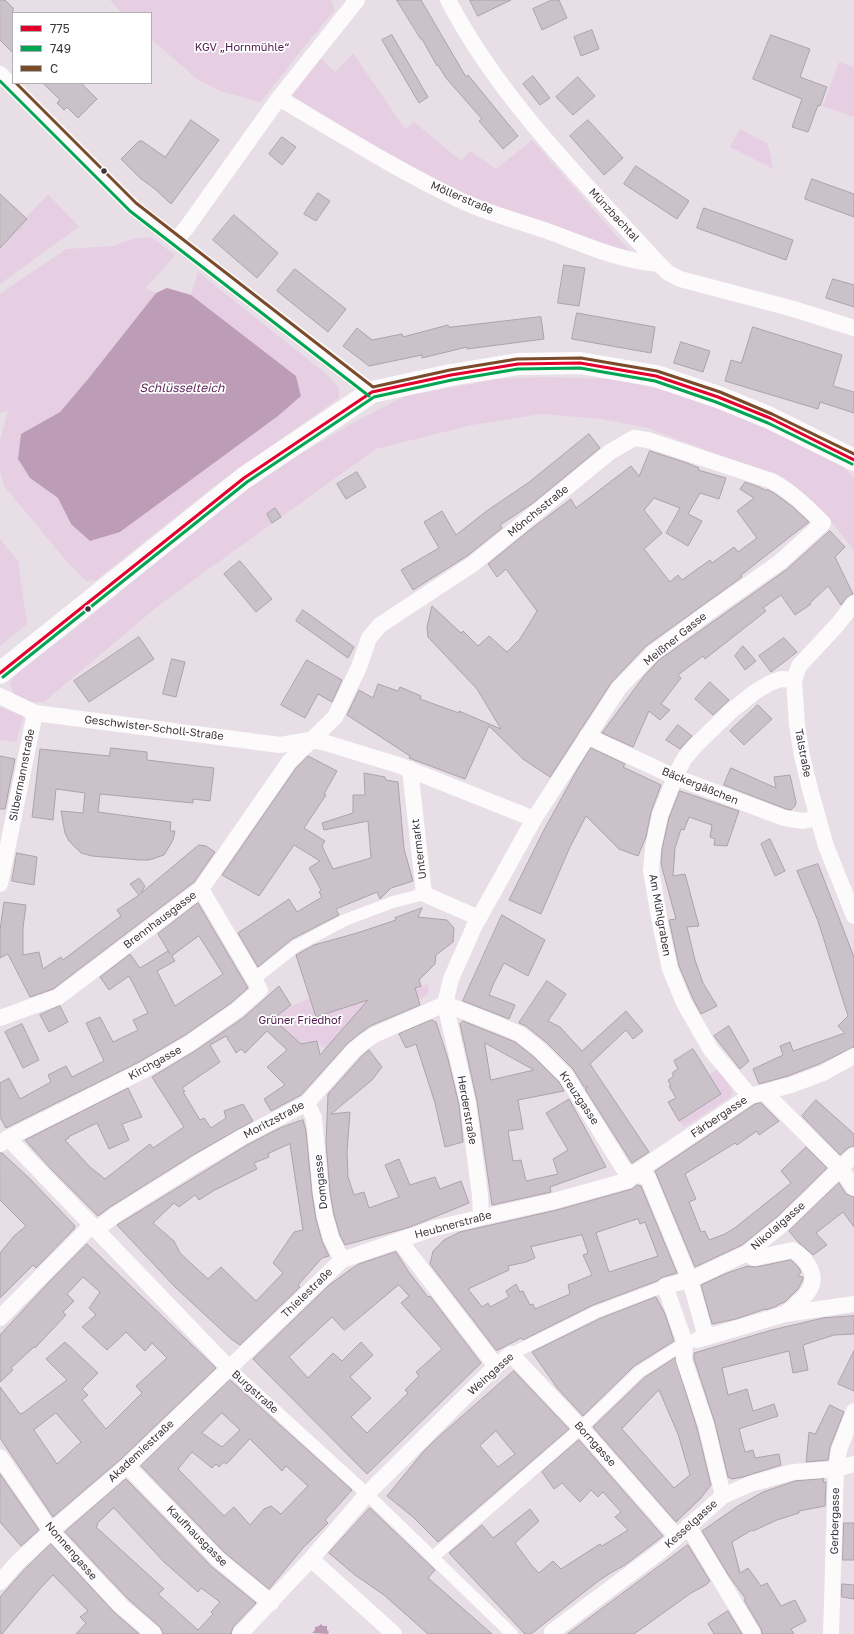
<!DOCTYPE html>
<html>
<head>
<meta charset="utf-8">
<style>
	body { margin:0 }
	#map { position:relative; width:854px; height:1634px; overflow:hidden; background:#e8dee6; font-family:"Golos Text",sans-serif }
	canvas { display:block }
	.legend { position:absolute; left:12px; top:12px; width:140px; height:72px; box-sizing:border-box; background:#fff; border:1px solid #b1aeb1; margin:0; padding:5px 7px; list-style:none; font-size:12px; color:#3d353c }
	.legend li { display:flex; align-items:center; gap:8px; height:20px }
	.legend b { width:20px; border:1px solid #b1aeb1 }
</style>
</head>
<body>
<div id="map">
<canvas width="854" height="1634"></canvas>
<ul class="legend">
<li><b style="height:5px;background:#e4002b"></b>775</li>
<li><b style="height:5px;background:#00a651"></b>749</li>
<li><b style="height:5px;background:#7a4b2a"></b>C</li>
</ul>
</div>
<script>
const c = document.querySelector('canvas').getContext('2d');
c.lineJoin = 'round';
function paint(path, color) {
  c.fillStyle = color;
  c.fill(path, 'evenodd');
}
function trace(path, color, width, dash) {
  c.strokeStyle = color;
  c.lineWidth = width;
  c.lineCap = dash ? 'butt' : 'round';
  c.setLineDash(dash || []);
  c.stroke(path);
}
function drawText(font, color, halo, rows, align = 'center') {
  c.font = font + ' "Golos Text",sans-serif';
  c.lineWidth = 3.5;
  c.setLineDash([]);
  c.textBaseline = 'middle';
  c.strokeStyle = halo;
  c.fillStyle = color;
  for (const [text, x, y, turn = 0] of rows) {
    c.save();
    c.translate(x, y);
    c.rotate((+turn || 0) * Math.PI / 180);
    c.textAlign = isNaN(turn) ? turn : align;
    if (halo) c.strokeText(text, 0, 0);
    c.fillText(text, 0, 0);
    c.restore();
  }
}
paint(new Path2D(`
	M110 0H331L335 10 307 43 261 102 220 91 197 79 151 39V13H122Z
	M353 53 405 129 414 122 461 161 470 151 496 169 532 140 629 250 627 256 458 193 290 98 320 58 335 72Z
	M839 62 854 67V117L823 106Z
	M740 129 768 144 773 169 730 147Z
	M48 194 79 227 0 284V246Z
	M151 237 175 255 146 288 156 293 88 379 60 412 21 434 18 459 30 478 58 498 71 524 120 532 278 416 301 396 296 376 191 295 198 272 324 372 339 388V398L213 487 96 580 86 581 62 556 4 486 0 470V440L8 411 0 413V294L66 249 113 246 132 239Z
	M544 377 613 379 673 392 732 414 838 461 854 478V550L830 520 784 480 648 428 601 419 542 414 472 425 376 449 163 602 44 702H31L14 694 10 683 16 673 77 627 227 504 283 464 360 419 405 396 499 379Z
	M0 539 18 561 27 624 0 646Z
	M0 707 24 716 16 742 0 740Z
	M428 984 429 991 426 996 326 1050 317 1041 308 1052 273 1019 288 1008H290V1007L310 998 316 1017 387 991 413 989Z
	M718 1069 733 1091 731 1097 684 1127 679 1121 721 1094 709 1075Z`), '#e6cfe3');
paint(new Path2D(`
	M167 288 191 295 296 376 301 396 278 416 120 532 90 541 71 524 58 498 30 478 18 459 21 434 60 412 88 379 156 293Z
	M321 1624 323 1626H327V1630L329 1632 328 1634 312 1633 315 1630V1627L319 1626Z`), '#bd9cb8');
const building = new Path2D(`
	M0 0H5L13 8V53L0 40Z
	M397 0H421L466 77 468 75 518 136 503 149 479 121 482 119 446 78 438 65 437 66 422 39H421Z
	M470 0H511L478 16Z
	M552 0H559L567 18 542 30 533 9Z
	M592 30 599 49 581 56 574 37Z
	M392 35 428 97 419 103 382 40Z
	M771 35 810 49 800 77 827 87 820 106 818 105 808 132 792 127 802 99 753 79Z
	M533 76 550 98 540 105 523 84Z
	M578 77 595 96 573 115 556 97Z
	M43 83H81L97 99 78 118 67 107 64 110 57 103 60 100Z
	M191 120 219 140 171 204 155 189 140 178 121 159 139 141H142L165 157Z
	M588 120 623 158 604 175 570 136Z
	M282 137 296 147 282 165 269 154Z
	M636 166 689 201 677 219 624 184Z
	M812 179 854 194V217L805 199Z
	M318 193 330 201 316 221 304 214Z
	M0 194 27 219 0 248Z
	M704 208 793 240 786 260 697 228Z
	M234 215 278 253 257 278 213 240Z
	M564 265 585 268 579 306 558 303Z
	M295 269 346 309 328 332 277 291Z
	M833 279 854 285V307L826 298Z
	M577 313 655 327 651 353 572 339Z
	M541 317 544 339 467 349V347L422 358V355L369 366 343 346 357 328 372 340 402 334 403 337 448 325 449 327Z
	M753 327 842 355 833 386 854 392V413L820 402 818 409 725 381 731 360 741 363Z
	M681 342 710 351 703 372 674 363Z
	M589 434 600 448 533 503 500 525 502 528 467 556 413 590 401 570 439 548 424 522 442 511 456 535 488 510 528 483Z
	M650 451 687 463 699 468 698 470 726 478 719 499 700 493 688 514 702 521 688 546 666 533 680 508 654 498 644 510 662 533 644 549 670 582 678 575 682 580 710 560 712 563 734 547 738 552 757 538 737 511 754 498 740 489 745 482 759 487 765 490H768L774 493 793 507 809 522 741 575 742 577 646 646 611 683 550 777 523 759 489 726 465 779 409 758 410 756 347 715 359 690 373 698 378 684 398 691 400 687 421 696 420 699 459 713V711L501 729 477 689 428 637 427 627 432 606 461 633 463 631 478 646 489 636 507 652 520 639 537 611 506 569 497 577 488 564 531 529 571 499 576 508 631 466 639 476Z
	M357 472 366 487 346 499 337 484Z
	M275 508 281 517 272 523 267 514Z
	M830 531 845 547 835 557 853 594 847 597 841 605 828 586 810 603 811 604 795 615 781 595 763 608 766 611 705 659 703 656 678 675 681 678 661 704 670 710 660 720 649 711 633 747 602 733 644 676 659 660 786 570Z
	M240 561 272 599 256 612 224 574Z
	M303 610 354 647 348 658 296 621Z
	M139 637 154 659 89 702 74 681Z
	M784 638 797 652 771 672 759 656Z
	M743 646 756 661 745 670 735 656Z
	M172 659 185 662 176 697 163 694Z
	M307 660 342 680 332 702 318 694 305 718 281 705Z
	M710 682 729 700 713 715 695 699Z
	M758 705 772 719 744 745 730 731Z
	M678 725 692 736 680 749 666 740Z
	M111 748 147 752V760L214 768 210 801 193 799V803L100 794 98 812 171 822 170 831H175L173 840 164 855 149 860H140L92 856 81 853 69 841 65 833 61 811 83 813 85 793 56 789 53 820 32 817 40 749 109 756Z
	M591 748 625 764 623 767 661 785 651 812 646 837 638 856 619 849 586 816 570 847 541 914 509 900 544 830 577 770Z
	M0 756 15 759 5 809H0Z
	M308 756 337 771 324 794 326 795 304 828 325 841 322 846 333 869 371 858 368 821 324 830 322 823 353 813V795H365L364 773 385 777 386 780 398 782 404 849 413 881 391 888 380 899 377 892 336 909 339 915 292 939 258 967 238 933 289 899 297 912 322 897 319 892 321 890 309 868 320 861 294 845 259 896 222 875 296 768Z
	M731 768 776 788 774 777 790 775 796 802 795 806 791 810 786 809 724 785Z
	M680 791 739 811 727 846 714 845 715 839 710 837 712 825 689 817 684 830 681 829 675 848 673 876 685 874 699 926 687 927 695 960 703 983 717 1006 701 1014 693 999 679 966 669 920 676 919 661 864 662 849 669 818Z
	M770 839 785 871 775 876 761 844Z
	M199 845 206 846 215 852 194 882 53 989 30 997 8 954 0 958V930L4 902 26 905 23 928V955L39 952 43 969 61 957 63 960 121 916 117 910 139 895 130 884 139 878 145 886 141 893Z
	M17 853 37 857 34 885 12 881Z
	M818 864 854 957V1047L819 1064 788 1076 759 1084 753 1069 783 1055 780 1046 790 1042 793 1051 845 1033 838 1026 848 1016 818 921 797 871Z
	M198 903 248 988 231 1003 185 1035 139 1062 6 1128 0 1117V1083L9 1078 20 1099 51 1082 48 1075 66 1066 72 1077 104 1061 86 1023 100 1017 113 1042 138 1030 133 1020 148 1013 129 976 109 990 100 977 130 954 140 968 168 951 170 954 158 934ZM199 936 223 974 175 1006 157 971 175 961 172 956Z
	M422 908 418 917 447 920 454 928 453 942 436 955 435 964 419 980 421 986 415 988 420 1005 370 1026 359 1034 347 1044 301 1095 271 1111 264 1099 285 1085 267 1067 287 1050 267 1031 245 1053 241 1049 236 1053 226 1036 210 1045 220 1062 182 1088 185 1091 183 1092 200 1120 204 1118 211 1128 226 1118 224 1111 243 1104 253 1121 193 1155 110 1207 98 1216 52 1170 25 1140 128 1088 142 1117 122 1124 129 1140 109 1149 97 1123 68 1137 69 1138 65 1140 90 1167 105 1179 150 1144 153 1148 184 1127 152 1077 195 1051 243 1018 279 986 291 1005 273 1019 301 1044 317 1041 320 1055 368 1000 316 1017 296 955 314 945 357 933 396 920 395 918Z
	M502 915 545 940 528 976 504 963 493 985 489 995 515 1005 509 1019 463 1001Z
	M547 981 566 994 548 1021 560 1027 582 1051 626 1011 643 1031 633 1039 626 1030 590 1064 649 1152 632 1163 585 1089 588 1087H584L573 1069 547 1043 526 1026 519 1023Z
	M60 1006 68 1022 49 1032 40 1015Z
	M432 1020 436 1022 448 1059 459 1105 463 1142 445 1147 435 1103 416 1044 406 1048 399 1034Z
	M463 1021 515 1042 534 1057 559 1082 564 1091 518 1100 523 1129 508 1131 513 1161 521 1160 526 1181 558 1174 553 1159 568 1150 546 1113 569 1099 606 1167 550 1187 551 1192 492 1205 477 1101 460 1024ZM485 1043 534 1070 491 1080Z
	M22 1024 39 1060 23 1068 5 1032Z
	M729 1026 749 1061 740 1069 714 1036Z
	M693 1049 721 1094 679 1121 668 1102 676 1098 669 1086H671L668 1080 673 1077V1072L678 1069 674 1061Z
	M369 1050 382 1067 372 1080 331 1114 350 1112 347 1152 348 1177 354 1195 364 1192 369 1208 399 1197 385 1165 399 1159 410 1185 435 1177 440 1189 461 1181 469 1203 410 1227 345 1245 340 1235 334 1215 330 1192 326 1143 328 1094 361 1057Z
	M816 1100 854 1134V1146L848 1148 840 1155 802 1116Z
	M761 1103 779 1121 759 1135 757 1131 737 1145 735 1143 685 1174 696 1199 689 1202 701 1232 705 1231 709 1240 725 1234 736 1227 791 1183 781 1171 806 1147 827 1168 778 1216 742 1245 695 1267 655 1171 755 1104Z
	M303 1120 306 1131 312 1194 316 1219 322 1241 329 1256 322 1258 298 1285 300 1287 240 1345 231 1339 175 1287 117 1225 247 1145 280 1128ZM290 1144 303 1230 294 1232 273 1263 283 1273 256 1301 221 1267 208 1279 180 1253 174 1241 153 1223 174 1203 179 1207 195 1195 199 1200 213 1191 257 1169 254 1163 269 1157 268 1154Z
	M0 1153H2L29 1178 75 1226 74 1229 36 1268 33 1265 0 1298V1253L14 1236 26 1226 0 1200Z
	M839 1183 846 1194 854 1197V1227L843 1212 816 1233 827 1245 813 1255 798 1242 789 1231Z
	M637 1185 641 1186 677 1273 663 1277 657 1281 593 1305 523 1340 521 1338 498 1350H496L430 1264 433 1251 444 1240 460 1232 557 1210 632 1189ZM638 1219 640 1224 645 1222 658 1256 609 1272 596 1233ZM582 1235 588 1253 583 1255 592 1275 568 1285 570 1294 535 1309 533 1304 530 1305 523 1291 520 1292 516 1284 506 1291 509 1297 490 1307 488 1303 482 1307 468 1289 509 1270 508 1266 526 1262 535 1258 531 1247Z
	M87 1244 216 1368 121 1459 53 1517 0 1438V1387L20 1414 23 1413 67 1380 46 1359 65 1342 98 1373 82 1389 88 1395 82 1400 106 1429 142 1393 136 1386 167 1358 152 1343 145 1351 126 1332 107 1350 82 1327 96 1315 89 1308 100 1292 83 1277 67 1294 74 1301 63 1312 66 1315 35 1348 34 1347 11 1368 13 1370 0 1382V1335L49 1282ZM56 1413 81 1442 57 1464 34 1430Z
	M396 1252 408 1271 428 1297 430 1296 481 1363 367 1474 253 1359 328 1286 351 1269 359 1264ZM399 1285 409 1296 401 1303 442 1349 416 1372 419 1376 405 1390 408 1393 367 1433 351 1417 371 1398 350 1377 373 1355 361 1342 342 1361 333 1353 308 1378 289 1357 332 1317 344 1330Z
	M791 1260 799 1268 801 1272 798 1276 803 1277V1279L798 1289 785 1302 777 1305V1306L766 1310 765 1309 736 1319 712 1324 701 1285 727 1273 748 1266 756 1267Z
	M656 1297 665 1314 674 1341 634 1366 583 1416 558 1389 532 1352 599 1319Z
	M854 1316V1334L834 1335 803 1345 808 1370 793 1373 789 1351 722 1368 728 1395 747 1389 753 1411 774 1404 778 1416 739 1429 745 1452 753 1450 755 1458 779 1454 781 1465 743 1477 732 1479 728 1477 715 1423 694 1359V1353L772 1330 823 1318Z
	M854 1351V1391L838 1384Z
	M675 1358 697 1428 711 1485 700 1499 676 1522 593 1427 644 1378ZM659 1390 678 1434 690 1475 674 1488 622 1429Z
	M514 1371 569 1429 438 1542 413 1517 387 1496 423 1452 435 1440ZM496 1431 515 1454 498 1467 480 1446Z
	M230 1380 352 1490 325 1520 328 1523 302 1549 269 1589 225 1553 141 1466ZM222 1413 240 1430 222 1447 202 1433ZM250 1439 282 1471 286 1466 308 1486 281 1514 271 1506 264 1509 250 1525 234 1507 224 1516 178 1469 192 1452 212 1468 216 1464 219 1467 224 1462 226 1464Z
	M830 1405 844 1412 830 1447 828 1460 806 1462 809 1432 815 1434Z
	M579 1440 663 1536 625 1565 612 1572 597 1582 531 1634H525L449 1553 482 1525 493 1538 530 1509 539 1521 515 1543 532 1566 539 1573 553 1561 561 1569 600 1544 602 1546 628 1530 615 1517 621 1512 603 1492 598 1497 591 1490 580 1502 562 1483 554 1489 542 1472Z
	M0 1474 39 1530 21 1546 0 1522Z
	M126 1479 212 1567 256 1603 233 1627 231 1634H163L160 1627 128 1599 65 1532ZM114 1508 164 1562 198 1592 201 1588 220 1602 211 1612 213 1614 198 1630 158 1594 164 1589 96 1527 98 1525 97 1524Z
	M824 1479 823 1482H826L825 1506 799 1511V1513L777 1520 753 1531 752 1530 732 1542 740 1573 748 1568 761 1586 767 1583 781 1606 795 1600 806 1621 791 1629 794 1634H762L761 1629 744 1600 746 1599 729 1576 702 1531 738 1506 763 1492 795 1481Z
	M370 1508 435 1570 428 1578 492 1634H428L384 1595 355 1575 329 1553Z
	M844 1523H854V1560H843Z
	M51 1544 114 1612 139 1634H76L86 1623 80 1617 88 1611 53 1575 38 1591 2 1634H0V1597L24 1570Z
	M688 1545 710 1581 706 1585 691 1593 634 1634H568Z
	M842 1584 854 1585V1599L842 1597Z
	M728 1611 742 1634H714L708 1624Z`);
paint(building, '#cbc2c9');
trace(building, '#aaa3aa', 1);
trace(new Path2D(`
	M254 979 296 946 345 920 393 902 424 894
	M511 1354 596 1312 665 1286
	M229 1368 367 1494 512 1634
	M433 1557 581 1428 639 1372 685 1343`), '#fcfafb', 12);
trace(new Path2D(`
	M448 0C501 101 583 181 659 264L667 272 680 279 790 308 854 328
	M0 74 133 207 372 392
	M279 98C340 134 400 172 464 202 490 214 519 221 547 231 584 244 619 261 659 264
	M176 240 187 227 279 98 357 0
	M854 603 838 624 799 666 794 680 797 725 802 756 811 793 826 846 854 916
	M0 696 35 713 280 745 310 740 323 742 398 765 534 819
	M587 736 675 777 784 818 803 821 817 818
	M410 769 424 894 479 918
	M0 884 35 713
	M445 1004 494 1023 520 1034 540 1050 566 1076 625 1171 648 1178 690 1280 706 1337
	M0 1018 58 997 201 889 289 762 335 717 359 667 369 638 380 625 473 564 610 452 634 438 648 440 772 481C792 492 807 507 823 523L780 562 706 614 653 653 619 688 534 819 474 927 451 979 445 1004 468 1103 480 1196 481 1217
	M764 1092 841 1169 854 1188
	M750 1096 711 1050 684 1003 670 969 661 928 651 871 653 848 660 815 675 777 684 759 695 746 731 711 755 692 770 683 781 679 794 680
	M307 1103 314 1118 321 1193 325 1217 331 1238 342 1260
	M8 1138 229 1368
	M0 1144 8 1138 144 1070 190 1043 237 1010 260 990 254 979 201 889
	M96 1230 115 1215 198 1163 242 1137 307 1103 354 1050 364 1042 374 1035 445 1004
	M399 1240 496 1366
	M747 1253 754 1258 793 1250C806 1258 820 1276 808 1292 802 1300 793 1307 785 1314
	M0 1318 91 1226
	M697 1340 785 1314 854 1304
	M685 1343 665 1286 690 1280 747 1253 784 1223 854 1155
	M685 1343 684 1360 706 1425 723 1496
	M0 1457 51 1531 121 1606 154 1634
	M127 1466 219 1560 271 1603
	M688 1526 753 1634
	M311 1559 394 1634
	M0 1582 17 1563 51 1531 127 1466 342 1260 435 1228 554 1201 629 1180 635 1173 750 1096 791 1085 823 1073 854 1056
	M552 1632 662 1550 723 1496 750 1484 793 1472 836 1469 854 1464
	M240 1634 311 1559 367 1494 496 1366 511 1354 581 1428 677 1537
	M831 1634 836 1469 839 1450 854 1411`), '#fcfafb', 16);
trace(new Path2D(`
	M0 673 244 478 372 392 451 375 518 364 580 363 656 376 718 397 770 418 854 460`), '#fcfafb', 22);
trace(new Path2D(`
	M0 673 244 478 372 392 451 375 518 364 580 363 656 376 718 397 770 418 854 460`), '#e4002b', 3);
trace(new Path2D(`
	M0 81 130 211 369 396
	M3 677 247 482 374 397 452 380 518 369 580 368 655 381 716 402 768 423 852 464`), '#00a651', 3);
trace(new Path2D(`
	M16 83 136 203 373 387 450 370 517 359 581 358 657 371 720 392 772 414 854 454`), '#7a4b2a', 3);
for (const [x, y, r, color] of [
	[104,171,3.5,"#3d353c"],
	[88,609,3.5,"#3d353c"]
]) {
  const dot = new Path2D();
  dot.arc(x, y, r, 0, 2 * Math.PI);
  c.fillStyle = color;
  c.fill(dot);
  trace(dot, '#fff', 1.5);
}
drawText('11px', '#4e194b', '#fff', [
	["KGV „Hornmühle“",242,48],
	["Grüner Friedhof",300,1021]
]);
drawText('11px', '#3d353c', '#fff', [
	["Möllerstraße",462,198,23],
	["Münzbachtal",614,215,47],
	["Mönchsstraße",538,511,-39],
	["Meißner Gasse",675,639,-39],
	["Geschwister-Scholl-Straße",154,728,7],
	["Talstraße",803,753,79],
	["Silbermannstraße",22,775,-79],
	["Bäckergäßchen",700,786,22],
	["Untermarkt",419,849,-97],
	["Am Mühlgraben",660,915,80],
	["Brennhausgasse",160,920,-37],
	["Kirchgasse",155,1063,-29],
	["Kreuzgasse",579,1098,56],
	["Herderstraße",467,1110,80],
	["Färbergasse",719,1117,-34],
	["Moritzstraße",274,1120,-28],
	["Domgasse",321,1182,-96],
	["Heubnerstraße",453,1225,-15],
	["Nikolaigasse",778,1226,-41],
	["Thielestraße",307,1293,-44],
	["Weingasse",491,1374,-42],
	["Burgstraße",255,1392,42],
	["Borngasse",595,1444,48],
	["Akademiestraße",141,1451,-43],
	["Gerbergasse",835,1521,-89],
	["Kesselgasse",691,1524,-42],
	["Kaufhausgasse",197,1536,45],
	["Nonnengasse",71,1551,49]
]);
drawText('italic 12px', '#5e285a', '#fff', [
	["Schlüsselteich",182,388]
]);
</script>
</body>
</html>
